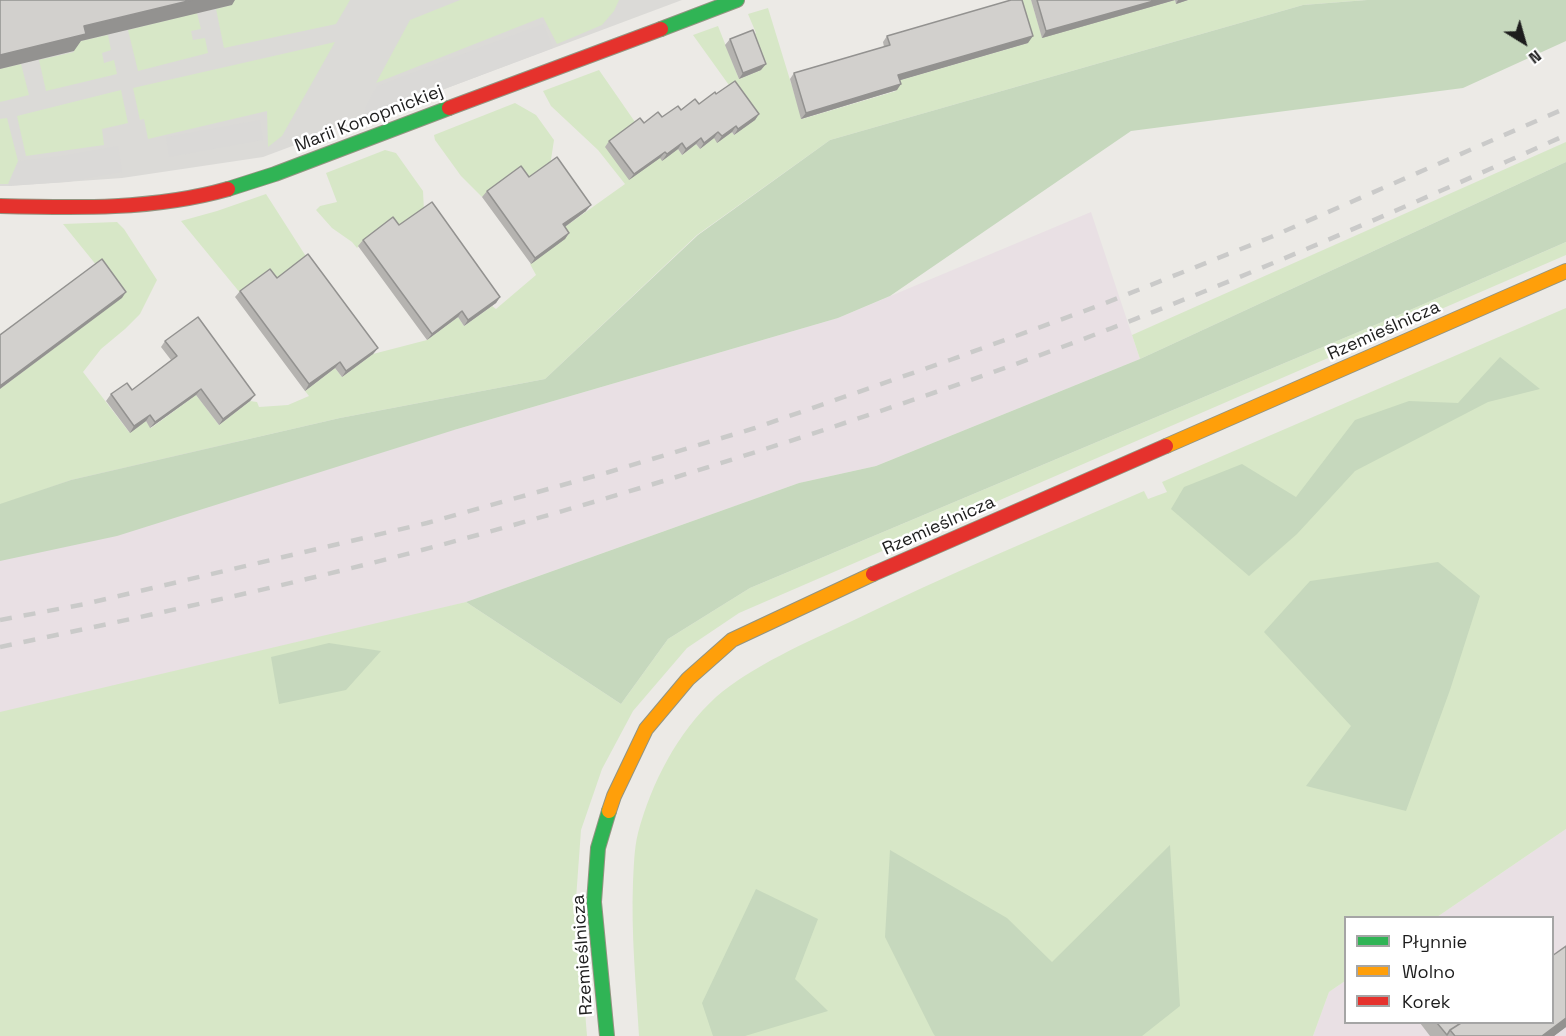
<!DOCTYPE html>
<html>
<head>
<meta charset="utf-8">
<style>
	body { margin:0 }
	#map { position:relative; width:1566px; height:1036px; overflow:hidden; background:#eceae6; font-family:"Space Grotesk",sans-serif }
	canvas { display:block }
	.legend { position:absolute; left:1344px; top:916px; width:210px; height:108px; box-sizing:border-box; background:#fff; border:2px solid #a5a5a5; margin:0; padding:8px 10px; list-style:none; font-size:18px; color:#1d1d1d }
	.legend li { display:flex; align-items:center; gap:12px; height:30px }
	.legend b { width:30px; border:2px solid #a5a5a5 }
	.north { position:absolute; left:1494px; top:12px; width:60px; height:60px; -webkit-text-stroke:4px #fff; paint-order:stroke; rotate:143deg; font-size:16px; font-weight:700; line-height:24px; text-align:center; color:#1d1d1d }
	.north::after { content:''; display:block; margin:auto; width:21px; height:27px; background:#1d1d1d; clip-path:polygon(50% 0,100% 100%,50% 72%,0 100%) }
</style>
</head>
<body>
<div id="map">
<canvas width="1566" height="1036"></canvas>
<ul class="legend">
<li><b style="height:8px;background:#30b455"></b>Płynnie</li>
<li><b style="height:8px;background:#ff9f0a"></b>Wolno</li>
<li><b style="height:8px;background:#e5322d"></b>Korek</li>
</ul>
<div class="north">N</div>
</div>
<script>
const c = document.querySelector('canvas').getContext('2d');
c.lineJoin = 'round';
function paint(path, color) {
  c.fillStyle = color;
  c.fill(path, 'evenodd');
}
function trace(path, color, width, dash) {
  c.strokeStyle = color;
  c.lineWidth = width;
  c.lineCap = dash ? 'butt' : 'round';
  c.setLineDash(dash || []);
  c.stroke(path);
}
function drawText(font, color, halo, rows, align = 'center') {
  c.font = font + ' "Space Grotesk",sans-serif';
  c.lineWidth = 5;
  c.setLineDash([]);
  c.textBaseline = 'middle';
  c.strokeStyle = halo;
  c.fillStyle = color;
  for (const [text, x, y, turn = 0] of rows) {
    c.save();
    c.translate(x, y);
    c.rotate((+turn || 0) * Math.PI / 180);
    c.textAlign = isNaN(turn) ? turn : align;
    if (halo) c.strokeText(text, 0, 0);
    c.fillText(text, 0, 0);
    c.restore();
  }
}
paint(new Path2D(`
	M0 0H682L263 157 122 178 8 186H0Z`), '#dbdad7');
paint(new Path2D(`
	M1091 212 1140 359 876 466 799 483 466 602 222 667 0 713V454L454 430 838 318Z
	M1566 829V1036H1313L1329 992 1345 981 1346 1022H1552V918L1437 917Z`), '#e9e0e4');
paint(new Path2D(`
	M543 24 553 48 402 105 365 116V109L377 86Z
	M260 120 263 140 169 157 166 137Z
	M118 146 122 172 68 182 8 186 18 161 61 156Z`), '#dad9d7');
paint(new Path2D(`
	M231 0H350L336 24 224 48 216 9 232 5Z
	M460 0H619L614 11 602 25 557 44 543 17 376 83 410 20Z
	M1016 0H1031L1042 37 1175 0 1176 3 1188 0H1367L1303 5 830 140 697 235 545 379 340 418 71 480 0 505V389L121 298 97 266 63 224 117 222 124 229 157 280 140 314 125 329 101 349 83 372 129 432 146 421 151 428 196 395 219 425 250 401 257 402 259 407 288 405 309 396 305 391 335 368 342 377 373 354 427 340 458 317 464 326 492 306 496 309 536 275 530 264 564 239 559 231 625 184 598 150 551 106 543 91 599 70 660 158 678 149 682 155 696 144 700 149 714 138 718 142 732 132 734 135 754 120 693 35 718 26 739 79 761 70 748 36 756 33 748 14 768 8 802 119 896 91 894 82 1028 43Z
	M197 13 201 29 191 31 193 40 205 38 208 53 138 71 128 30Z
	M108 35 111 50 102 53 104 63 114 60 117 74 46 91 39 60 74 52 72 43Z
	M335 42 282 136 268 147 267 111 148 139 144 119 140 120 133 88Z
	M21 64 29 95 0 102V69Z
	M121 90 128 123 102 129 104 145 26 156 17 116Z
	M515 103 536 115 554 140 550 166 524 183 516 172 482 197 461 176 435 140 434 135Z
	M7 118 18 161 8 184H0V119Z
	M1566 142V162L1140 359 1132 335Z
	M385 150 396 153 423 191 424 211 395 232 359 246 357 248 352 242 332 228 316 210 320 206 337 202 326 173Z
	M266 194 307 258 272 284 241 294 181 221 217 211Z
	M1566 242V255L739 613 687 648 633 711 602 769 581 830 576 899 587 1036H0V712L466 602 621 704 668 639 750 588 1394 317Z
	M1566 308V829L1437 917 1346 918 1345 981 1329 992 1313 1036H639C636 985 631 933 633 882 634 866 634 849 638 833 652 782 677 733 716 697 752 666 807 642 850 622 946 575 1045 534 1144 491L1148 499 1167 492 1162 482Z`), '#d7e7c7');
paint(new Path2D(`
	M1367 0H1566V41L1463 88 1131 131 890 296 838 318 454 430 117 536 0 561V504L71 480 340 418 545 379 698 235 830 140 1303 5Z
	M1566 162V242L1394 317 750 588 668 639 621 704 466 602 799 483 876 466 1140 359Z
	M1500 357 1540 389 1488 402 1355 471 1297 534 1249 576 1171 509 1184 487 1242 464 1296 497 1355 420 1409 401 1458 403Z
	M1438 562 1480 596 1450 690 1406 811 1306 786 1351 726 1264 632 1310 581Z
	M329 643 381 651 346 690 279 704 271 657Z
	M1170 845 1180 1006 1142 1036H935L933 1033 885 937 890 850 1007 918 1052 962Z
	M756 889 818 919 795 979 828 1011 745 1036H713L702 1003Z`), '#c6d8bd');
const fast = new Path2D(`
	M661 29 737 0
	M228 189 275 174 449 108
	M607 1036 594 902 598 848 609 811`);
const slow = new Path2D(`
	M1166 446 1566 271
	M609 811 614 796 646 729 688 679 732 640 873 574`);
const jam = new Path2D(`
	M449 108 661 29
	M0 206C76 208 154 210 228 189
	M873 574 1166 446`);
trace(fast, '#929480', 16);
trace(slow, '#929480', 16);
trace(jam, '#929480', 16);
trace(fast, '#30b455', 14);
trace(slow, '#ff9f0a', 14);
trace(jam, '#e5322d', 14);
trace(new Path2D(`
	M0 620 85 604 427 523 609 472 755 428 950 360 1098 306 1271 237 1566 108
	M0 647C146 616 292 585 437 546 605 501 771 449 936 392 1151 319 1359 228 1566 135`), '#cacac9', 4.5, [12, 12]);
paint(new Path2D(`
	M1031 0H1188L1176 4 1175 0 1042 38Z
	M887 36 1028 43 900 80 897 90 801 119 790 79 794 73 884 47 883 42Z
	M730 39 761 70 739 79 725 45Z
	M716 94 759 114 755 120 734 135 732 132 717 143 714 138 700 149 696 144 682 155 678 149 662 161 660 158 629 180 605 147 609 141 644 123 699 104Z
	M529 177 586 211 565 227 569 233 565 239 531 264 482 197 487 191Z
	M399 225 500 297 496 303 464 326 458 317 427 340 358 246 363 240Z
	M277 278 378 348 373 354 342 377 335 368 305 391 235 297 240 291Z
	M165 341 255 395 250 401 219 425 196 395 150 428 146 421 130 433 106 401 111 394 132 390 171 360 161 347Z
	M1566 946V1027L1554 1036H1430L1420 1023H1552Z`), '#b5b3b0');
paint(new Path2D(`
	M192 0H235L232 5 81 41 74 51 0 69V55L84 26Z
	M1157 0H1175L1042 38 1046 31Z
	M1178 0H1188L1176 4Z
	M1033 36 1028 43 894 82 898 75Z
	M766 64 761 70 739 79 743 73Z
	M901 84 897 90 801 119 806 113Z
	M759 114 755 120 734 135 738 129Z
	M736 126 732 132 717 143 722 136Z
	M718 132 714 138 700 149 704 143Z
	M701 138 696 144 682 155 686 149Z
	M682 143 678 149 662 161 667 154Z
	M665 152 660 158 629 180 634 174Z
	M591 205 586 211 559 231 563 224Z
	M569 233 565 239 531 264 535 258Z
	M126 292 122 298 0 389V386Z
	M500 297 496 303 464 326 468 320Z
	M462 311 458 317 427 340 432 334Z
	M378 348 373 354 342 377 346 371Z
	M340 362 335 368 305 391 309 384Z
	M201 389 196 395 150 428 155 422Z
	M255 395 250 401 219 425 223 419Z
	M150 415 146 421 130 433 134 426Z
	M1566 1018V1027L1554 1036H1542Z`), '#939290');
const building = new Path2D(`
	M0 0H192L84 26 86 34 0 55Z
	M1011 0H1022L1033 36 898 75 901 84 806 113 794 73 890 45 887 36Z
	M1037 0H1157L1046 31Z
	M753 30 766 64 743 73 730 39Z
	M735 81 759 114 738 129 736 126 722 136 718 132 704 143 701 138 686 149 682 143 667 154 665 152 634 174 609 141 640 118 644 123 658 112 662 117 678 106 681 110 695 99 699 104 715 92 716 94Z
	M557 157 591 205 563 224 569 233 535 258 487 191 521 166 529 177Z
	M432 202 500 297 468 320 462 311 432 334 363 240 393 217 399 225Z
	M308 254 378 348 346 371 340 362 309 384 240 291 270 269 277 278Z
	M102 259 126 292 0 386V335Z
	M198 317 255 395 223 419 201 389 155 422 150 415 134 426 111 394 127 383 132 390 177 356 165 341Z
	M1566 946V1018L1542 1036H1455L1450 1030 1461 1023H1552V956Z
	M1437 1023H1461L1450 1030 1447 1035Z`);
paint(building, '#d2d0cd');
trace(building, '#939290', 1.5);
drawText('18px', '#1d1d1d', '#fff', [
	["Marii Konopnickiej",369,119,-21],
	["Rzemieślnicza",1384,331,-24],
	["Rzemieślnicza",939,526,-24],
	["Rzemieślnicza",583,955,-94]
]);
</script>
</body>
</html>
